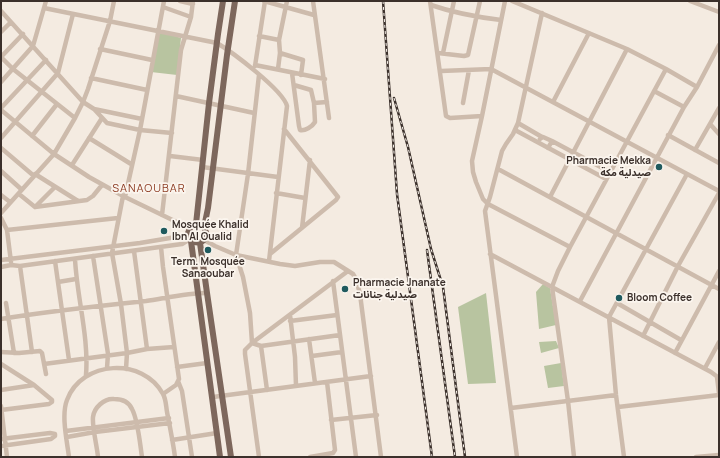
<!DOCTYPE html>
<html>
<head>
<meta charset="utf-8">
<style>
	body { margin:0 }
	#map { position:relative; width:720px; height:458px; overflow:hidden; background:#f4ebe1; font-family:Manrope,sans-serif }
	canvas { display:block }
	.frame { position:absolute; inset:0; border:2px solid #3b302b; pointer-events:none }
</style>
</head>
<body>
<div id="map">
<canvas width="720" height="458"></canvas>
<div class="frame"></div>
</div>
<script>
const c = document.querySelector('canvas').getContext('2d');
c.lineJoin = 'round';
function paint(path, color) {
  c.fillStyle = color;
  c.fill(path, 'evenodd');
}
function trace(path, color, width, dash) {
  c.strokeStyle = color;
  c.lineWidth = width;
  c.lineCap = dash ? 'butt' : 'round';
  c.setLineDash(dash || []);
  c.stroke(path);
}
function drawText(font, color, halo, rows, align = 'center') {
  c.font = font + ' Manrope,"Noto Sans Arabic",sans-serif';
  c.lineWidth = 3.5;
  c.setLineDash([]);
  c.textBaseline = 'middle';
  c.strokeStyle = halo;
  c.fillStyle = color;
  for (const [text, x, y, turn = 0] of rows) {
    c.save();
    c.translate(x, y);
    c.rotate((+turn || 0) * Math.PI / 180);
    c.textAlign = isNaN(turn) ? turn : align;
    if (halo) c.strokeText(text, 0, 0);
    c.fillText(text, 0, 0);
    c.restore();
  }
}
paint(new Path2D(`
	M159 31 181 38 177 75 151 72Z
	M543 284 550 288 556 325 539 329 536 292Z
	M486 293 496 383 468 384 458 307Z
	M556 341 559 348 541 353 539 342Z
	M561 363 564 386 548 388 544 366Z`), '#b8c4a0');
trace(new Path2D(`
	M180 1 193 4
	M264 1 314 15
	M313 1 329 118
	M430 1 446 116 450 118 482 116
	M505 1 482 116 472 161 473 172 476 182 483 199 488 204 570 247
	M512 1 627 49 666 69 697 87
	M690 1 719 12
	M431 5C454 13 476 17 501 20
	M163 7 191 17
	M44 8 217 43C232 52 283 90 287 106L269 261
	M1 11 83 102 94 109 107 123 140 130 172 133
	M1 32 11 22
	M259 36 279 40
	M100 49 152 60
	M280 53 303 60 301 75
	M438 53 464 56 468 55 480 1
	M443 53 454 1
	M1 57 13 69 75 118
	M1 57 23 34
	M255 65 325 79
	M255 66 265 1
	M278 69 280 53 279 40 287 1
	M441 71 491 69 719 191
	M292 73 299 126 300 130C305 131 312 127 315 122L314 103 311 90 294 85
	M259 75 248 174 236 255 243 277 250 313 252 343 261 346 340 335
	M91 78 147 90
	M1 82 33 46 46 1
	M654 91 684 107
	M176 96 254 113
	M553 102 589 33
	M314 103 327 102
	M463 103 469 70
	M1 108 46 60
	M94 109 142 119
	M1 110 54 154 89 177 125 197 189 228
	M518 123 542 137
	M710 124 719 134
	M515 130 606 179
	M668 135 719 163
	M32 136 57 104
	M1 138 58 73 73 14
	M89 138 131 164
	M540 139 543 137 552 141
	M1 148 34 176
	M548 148 552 141 610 172
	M695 150 719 108
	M170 156 203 160
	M72 165 102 118
	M202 167 278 177
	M498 169 719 289
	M1 171 21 189
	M35 174 78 201
	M276 193 305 198
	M19 194 35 207 87 200 93 196 102 185
	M1 195 10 202
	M123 196 112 253 121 304 127 353 126 369
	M125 197 140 130 164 1
	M550 197 627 49
	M35 207 55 187
	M1 213 54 154 75 118 83 102 88 89 110 21 114 1
	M162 215 181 50 191 17 193 1
	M1 218 7 230 11 262
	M302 228 310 160
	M7 230 118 218
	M204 240 215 246 236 255 280 264 295 266 320 262H334L353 274 356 279 360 294 381 457
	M161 247 163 267 179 379 176 385 163 394
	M134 251 147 349
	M270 254 336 200 338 197 284 129
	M490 254 711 372 719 378
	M93 256 108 354 107 368
	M75 259C77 298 89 337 86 375
	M1 260 140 243 188 235
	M55 261 69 360
	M20 266 32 352
	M1 267 11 265 20 266 182 244 190 239
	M333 281 356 457
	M58 282 76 279
	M580 301 684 107 697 87 719 45
	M6 303 14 353
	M617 303 681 340
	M290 315 295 357 296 386
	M1 319C49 311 98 306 146 301 166 298 187 293 207 293
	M290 321 337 315
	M643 336 678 266 719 193
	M309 339 315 383
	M261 346 267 390
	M1 352 19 353 40 351 42 353 46 374
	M675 353 719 271
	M312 356 342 352
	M1 364 34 385 52 400V402L49 404 1 410
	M44 364 127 353 147 349 174 347
	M177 367 207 363
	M705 368 719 342
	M717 377 719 393
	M178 381 182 391 192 457
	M1 390 34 385
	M213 397 371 376
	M1 406 7 457
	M618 407 719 395
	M511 408 616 395
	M331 420 377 415
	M66 431 169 418
	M67 437 95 432 170 423
	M1 439 50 433 55 434V436L51 439 1 446
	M172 440 217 433
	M69 457C67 441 61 415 67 400 82 360 143 357 163 394 166 399 166 406 167 412 170 427 173 442 175 457
	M98 457C97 446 92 427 93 417 94 408 104 398 114 399 122 399 129 402 132 409 138 420 140 444 142 457
	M259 457 245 354V350L252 343 348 271
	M310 457 333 453 335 450 327 382
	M517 457 485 211 490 197 502 151 506 144 513 134 518 123 542 13
	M574 457 568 401 552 287 558 271 570 247 666 69
	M624 457 616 395 609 317 687 174
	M696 457 719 455`), '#cdbbac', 4.5);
trace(new Path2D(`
	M196 224 209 103 218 34 223 1
	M204 227 199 224 191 226 188 233 190 239C197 245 204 243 207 235L204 227 208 208 227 55 235 1
	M191 241 220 457
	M200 243 207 293 231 457`), '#7d675c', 6);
const rail = new Path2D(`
	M383 1 397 194 432 457
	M394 98 408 147 431 249 443 287 465 457
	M427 250 455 457`);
trace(rail, '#3b302b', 2.5);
trace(rail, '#fbf5ee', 1, [3]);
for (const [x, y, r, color] of [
	[659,167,4,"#1f5a5e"],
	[164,231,4,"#1f5a5e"],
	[208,250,4,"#1f5a5e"],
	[345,289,4,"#1f5a5e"],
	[619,298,4,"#1f5a5e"]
]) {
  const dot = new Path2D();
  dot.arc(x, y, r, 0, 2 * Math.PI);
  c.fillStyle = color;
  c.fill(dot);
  trace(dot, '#fbf5ee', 1.5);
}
drawText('bold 10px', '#3b302b', '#fbf5ee', [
	["Pharmacie Mekka",651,161,"right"],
	["صيدلية مكة",651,173,"right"],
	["Mosquée Khalid",172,225],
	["Ibn Al Oualid",172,237],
	["Term. Mosquée",208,262,"center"],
	["Sanaoubar",208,274,"center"],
	["Pharmacie Jnanate",353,283],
	["صيدلية جنانات",353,295],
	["Bloom Coffee",627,298]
], 'left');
c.letterSpacing = '1px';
drawText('11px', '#8c3b22', '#fbf5ee', [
	["SANAOUBAR",149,189]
]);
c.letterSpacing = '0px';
</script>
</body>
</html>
